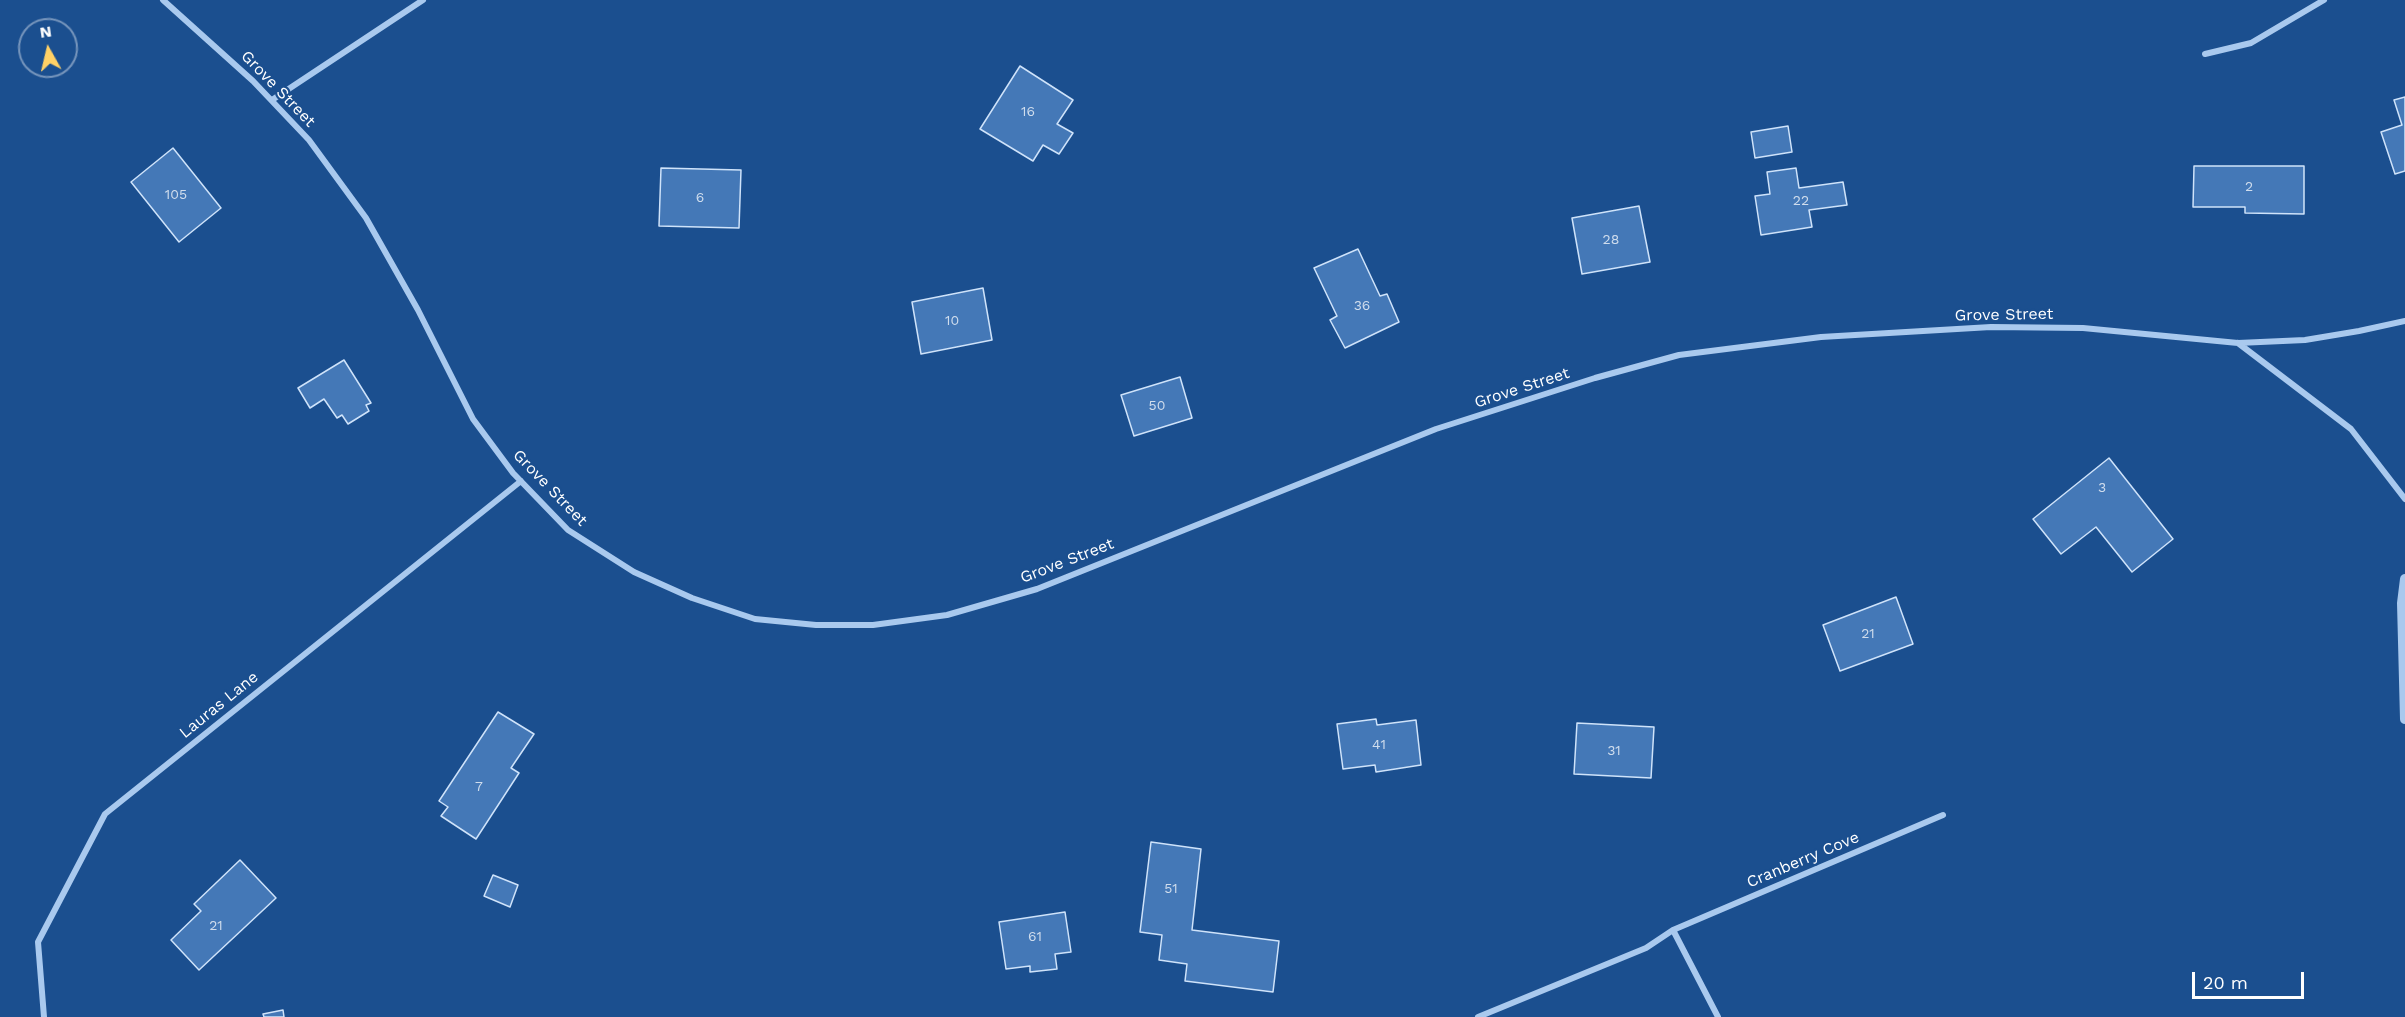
<!DOCTYPE html>
<html>
<head>
<meta charset="utf-8">
<style>
	body { margin:0 }
	#map { position:relative; width:2405px; height:1017px; overflow:hidden; background:#1b4f8f; font-family:"Work Sans",sans-serif }
	canvas { display:block }
	.north { position:absolute; left:18px; top:18px; width:60px; height:60px; box-sizing:border-box; background:#1b4f8f; border:2px solid #7695bc; border-radius:50%; rotate:352deg; font-size:16px; font-weight:700; line-height:24px; text-align:center; color:#fff }
	.north::after { content:''; display:block; margin:auto; width:21px; height:27px; background:#ffd166; clip-path:polygon(50% 0,100% 100%,50% 72%,0 100%) }
	.scale { position:absolute; left:2192px; top:972px; width:112px; height:27px; box-sizing:border-box; border:3px solid #fff; border-top:0; padding-left:8px; font-size:18px; line-height:21px; white-space:nowrap; color:#fff; -webkit-text-stroke:4px #1b4f8f; paint-order:stroke }
</style>
</head>
<body>
<div id="map">
<canvas width="2405" height="1017"></canvas>
<div class="north">N</div>
<div class="scale">20 m</div>
</div>
<script>
const c = document.querySelector('canvas').getContext('2d');
c.lineJoin = 'round';
function paint(path, color) {
  c.fillStyle = color;
  c.fill(path, 'evenodd');
}
function trace(path, color, width, dash) {
  c.strokeStyle = color;
  c.lineWidth = width;
  c.lineCap = dash ? 'butt' : 'round';
  c.setLineDash(dash || []);
  c.stroke(path);
}
function drawText(font, color, halo, rows, align = 'center') {
  c.font = font + ' "Work Sans",sans-serif';
  c.lineWidth = 4.5;
  c.setLineDash([]);
  c.textBaseline = 'middle';
  c.strokeStyle = halo;
  c.fillStyle = color;
  for (const [text, x, y, turn = 0] of rows) {
    c.save();
    c.translate(x, y);
    c.rotate((+turn || 0) * Math.PI / 180);
    c.textAlign = isNaN(turn) ? turn : align;
    if (halo) c.strokeText(text, 0, 0);
    c.fillText(text, 0, 0);
    c.restore();
  }
}
const building = new Path2D(`
	M1020 66 1073 100 1057 124 1073 133 1059 154 1043 145 1033 161 980 129Z
	M2405 97V171L2395 174 2381 132 2402 125 2394 100Z
	M1788 126 1792 152 1755 158 1751 132Z
	M173 148 221 208 179 242 131 182Z
	M2194 166H2304V214L2245 213V207H2193Z
	M661 168 741 170 739 228 659 226Z
	M1796 168 1799 188 1843 182 1847 205 1809 210 1812 227 1761 235 1755 196 1770 194 1767 172Z
	M1639 206 1650 262 1582 274 1572 218Z
	M1358 249 1380 296 1387 294 1399 322 1345 348 1330 320 1337 316 1314 268Z
	M983 288 992 340 921 354 912 302Z
	M344 360 371 403 366 405 369 411 348 424 342 415 337 418 324 399 310 408 298 388Z
	M1180 377 1192 418 1134 436 1121 395Z
	M2109 458 2173 539 2132 572 2096 527 2061 554 2033 519Z
	M1896 597 1913 644 1840 671 1823 625Z
	M498 712 534 734 511 768 519 773 476 839 441 816 448 807 439 801Z
	M1376 719 1377 725 1416 720 1421 765 1376 772 1375 765 1343 769 1337 724Z
	M1577 723 1654 727 1651 778 1574 774Z
	M1151 842 1201 849 1192 930 1279 941 1273 992 1185 981 1187 964 1159 960 1162 935 1140 932Z
	M240 860 276 898 199 970 171 940 201 911 194 904Z
	M493 875 518 885 510 907 484 896Z
	M1065 912 1071 952 1055 954 1057 969 1030 972V966L1006 969 999 922Z
	M283 1010 284 1017H264L263 1014Z`);
paint(building, '#4478b7');
trace(building, '#cfe3fa', 1.5);
trace(new Path2D(`
	M163 0 253 81 309 140 366 218 418 310 473 419 513 473 568 530 634 572 692 598 755 619 816 625H873L947 615 1037 589 1436 429 1595 378 1679 355 1821 337 1991 327 2083 328 2238 343 2305 340 2359 331 2405 321
	M2205 54 2251 43 2324 0
	M272 100 423 0
	M2238 343 2351 429 2405 499
	M1673 930 1718 1017
	M44 1017 38 942 105 814 521 481
	M1478 1017 1646 948 1673 930 1943 815`), '#a9c9ee', 6);
trace(new Path2D(`
	M2405 579 2402 603 2405 719`), '#a9c9ee', 10);
drawText('14px', '#d0dded', null, [
	["16",1028,112],
	["2",2249,187],
	["105",176,195],
	["6",700,198],
	["22",1801,201],
	["28",1611,240],
	["36",1362,306],
	["10",952,321],
	["50",1157,406],
	["3",2102,488],
	["21",1868,634],
	["41",1379,745],
	["31",1614,751],
	["7",479,787],
	["51",1171,889],
	["21",216,926],
	["61",1035,937]
]);
drawText('16px', '#fff', '#1b4f8f', [
	["Grove Street",278,89,46],
	["Grove Street",2004,315,-1],
	["Grove Street",1522,388,-18],
	["Grove Street",550,488,46],
	["Grove Street",1067,561,-21],
	["Lauras Lane",219,705,-39],
	["Cranberry Cove",1803,860,-23]
]);
</script>
</body>
</html>
